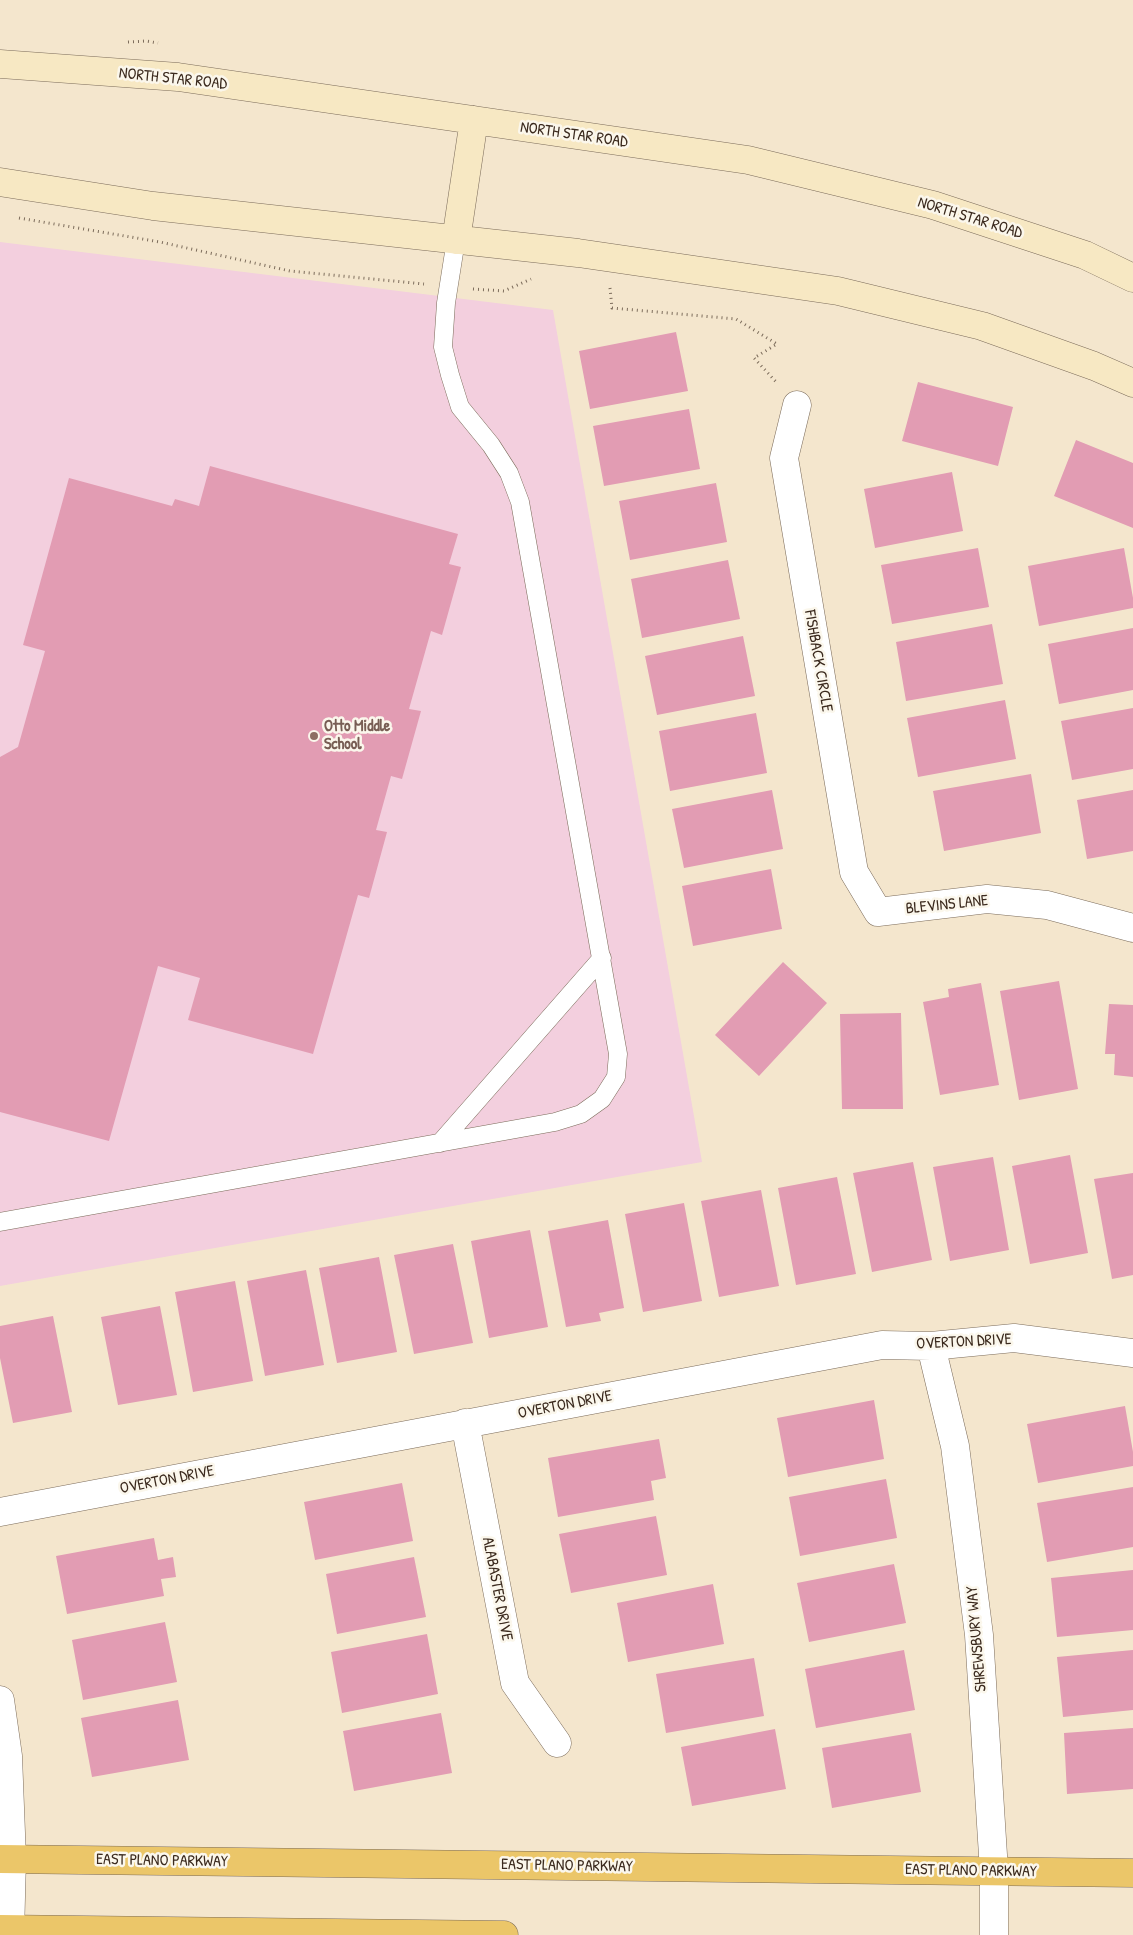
<!DOCTYPE html>
<html>
<head>
<meta charset="utf-8">
<style>
	body { margin:0 }
	canvas { display:block; background:#f4e6cd }
</style>
</head>
<body>
<canvas width="1133" height="1935"></canvas>
<script>
const c = document.querySelector('canvas').getContext('2d');
c.lineJoin = 'round';
function paint(path, color) {
  c.fillStyle = color;
  c.fill(path, 'evenodd');
}
function trace(path, color, width, dash) {
  c.strokeStyle = color;
  c.lineWidth = width;
  c.lineCap = dash ? 'butt' : 'round';
  c.setLineDash(dash || []);
  c.stroke(path);
}
function drawText(font, color, halo, rows, align = 'center') {
  c.font = font + ' "Patrick Hand",sans-serif';
  c.lineWidth = 5;
  c.setLineDash([]);
  c.textBaseline = 'middle';
  c.strokeStyle = halo;
  c.fillStyle = color;
  for (const [text, x, y, turn = 0] of rows) {
    c.save();
    c.translate(x, y);
    c.rotate((+turn || 0) * Math.PI / 180);
    c.textAlign = isNaN(turn) ? turn : align;
    if (halo) c.strokeText(text, 0, 0);
    c.fillText(text, 0, 0);
    c.restore();
  }
}
paint(new Path2D(`
	M0 242 553 310 702 1162 0 1286Z`), '#f3cfde');
paint(new Path2D(`
	M676 332 688 391 590 409 579 351Z
	M918 382 1013 407 998 466 902 441Z
	M689 409 700 469 604 486 593 426Z
	M1076 440 1133 463V528L1054 496Z
	M210 466 458 534 449 564 461 567 442 635 431 631 409 709 421 711 402 779 391 776 376 830 387 832 369 898 358 895 313 1054 188 1020 200 978 158 966 109 1141 0 1112V757L18 747 45 651 23 645 69 478 172 506 175 499 199 506Z
	M952 472 963 531 875 548 864 489Z
	M716 483 727 542 630 560 619 501Z
	M978 548 989 607 892 624 881 565Z
	M1124 548 1133 598V608L1039 626 1028 566Z
	M728 560 740 619 642 638 631 579Z
	M992 624 1003 684 906 701 896 642Z
	M1133 628V690L1059 704 1048 644Z
	M743 636 755 696 657 715 645 656Z
	M1005 700 1016 759 918 777 907 718Z
	M1133 708V769L1072 780 1061 721Z
	M756 713 767 773 670 791 659 731Z
	M1031 774 1041 833 944 851 933 791Z
	M772 790 783 849 684 868 672 809Z
	M1133 790V851L1087 859 1077 800Z
	M771 869 782 929 693 946 682 886Z
	M783 962 827 1003 759 1076 715 1035Z
	M1059 981 1078 1089 1019 1100 1000 991Z
	M981 983 999 1085 940 1095 923 1002 949 997 948 989Z
	M1109 1004 1133 1005V1077L1114 1075 1115 1054H1105Z
	M901 1013 903 1109H842L840 1014Z
	M1070 1155 1088 1253 1030 1264 1012 1166Z
	M993 1157 1009 1250 950 1261 933 1167Z
	M913 1162 932 1260 872 1272 853 1173Z
	M1133 1173V1275L1112 1279 1094 1179Z
	M837 1177 856 1274 796 1285 778 1188Z
	M761 1190 779 1286 719 1297 701 1201Z
	M684 1203 702 1301 643 1312 625 1214Z
	M608 1220 624 1308 599 1313 601 1321 566 1327 548 1231Z
	M530 1230 548 1327 489 1338 471 1241Z
	M453 1244 473 1343 414 1354 394 1255Z
	M379 1257 397 1352 337 1363 319 1268Z
	M306 1270 324 1365 265 1376 247 1281Z
	M235 1281 253 1381 193 1392 175 1292Z
	M160 1306 177 1395 118 1405 101 1317Z
	M53 1316 72 1412 13 1423 0 1358V1326Z
	M874 1400 884 1459 788 1477 777 1418Z
	M1125 1406 1133 1452V1466L1038 1483 1027 1424Z
	M659 1439 666 1478 651 1481 654 1500 558 1517 548 1458Z
	M886 1479 897 1538 800 1556 789 1497Z
	M402 1483 413 1541 315 1560 304 1502Z
	M1133 1487V1547L1047 1562 1037 1503Z
	M656 1516 667 1575 571 1593 559 1534Z
	M154 1538 158 1560 173 1557 176 1577 161 1579 164 1596 67 1614 56 1556Z
	M414 1557 426 1617 337 1634 326 1574Z
	M894 1564 906 1623 809 1642 797 1583Z
	M1133 1570V1630L1057 1637 1051 1578Z
	M713 1584 724 1644 628 1662 617 1603Z
	M165 1622 177 1682 83 1700 72 1640Z
	M427 1634 438 1694 342 1713 331 1652Z
	M904 1650 915 1710 816 1728 805 1669Z
	M1133 1650V1710L1063 1717 1057 1657Z
	M754 1658 764 1716 666 1733 656 1674Z
	M178 1700 189 1760 92 1777 81 1718Z
	M441 1713 452 1773 354 1791 343 1731Z
	M1133 1728V1789L1067 1794 1064 1733Z
	M775 1729 786 1789 692 1806 681 1747Z
	M911 1733 921 1792 832 1808 822 1748Z`), '#e29cb3');
const lane = new Path2D(`
	M440 1143 602 958
	M0 1222 555 1122 581 1114 602 1099 616 1077 618 1054 520 502 509 473 491 445 460 407 450 375 443 347 446 303 456 240`);
const street = new Path2D(`
	M797 405 784 458 854 872 878 912 987 899 1047 905 1133 928
	M931 1346 955 1446 979 1635 994 1871V1935
	M465 1423 515 1683 557 1743
	M0 1512 882 1345 931 1346 1014 1338 1133 1353
	M0 1700 8 1756 12 1859 10 1935`);
const secondary = new Path2D(`
	M0 64 178 77 748 160 933 205 1085 255 1133 278
	M0 182 153 206 578 253 838 291 982 326 1094 366 1133 383
	M456 240 474 120`);
const primary = new Path2D(`
	M0 1859 1133 1873
	M0 1929 504 1935`);
trace(lane, '#7c6c5b', 19);
trace(street, '#7c6c5b', 29);
trace(secondary, '#7c6c5b', 29);
trace(primary, '#7c6c5b', 29);
trace(new Path2D(`
	M128 42 146 41 158 43
	M19 218 160 242 290 271 424 284
	M610 288 612 308 736 319 777 344 754 358 778 384
	M473 289 504 291 531 279`), '#7c6c5b', 3, [1, 4]);
trace(lane, '#fff', 18);
trace(street, '#fff', 28);
trace(secondary, '#f7e8c3', 28);
trace(primary, '#ebc669', 28);
for (const [x, y, r, color] of [
	[314,736,5,"#8d6e63"]
]) {
  const dot = new Path2D();
  dot.arc(x, y, r, 0, 2 * Math.PI);
  c.fillStyle = color;
  c.fill(dot);
  trace(dot, '#fbf7ec', 2);
}
drawText('16px', '#3b2a1e', '#fbf7ec', [
	["NORTH STAR ROAD",173,79,6],
	["NORTH STAR ROAD",574,135,8],
	["NORTH STAR ROAD",970,218,17],
	["FISHBACK CIRCLE",818,661,80],
	["BLEVINS LANE",947,905,-6],
	["OVERTON DRIVE",964,1342,-3],
	["OVERTON DRIVE",565,1405,-11],
	["OVERTON DRIVE",167,1480,-11],
	["ALABASTER DRIVE",497,1589,79],
	["SHREWSBURY WAY",977,1639,-95],
	["EAST PLANO PARKWAY",162,1861,1],
	["EAST PLANO PARKWAY",567,1866,1],
	["EAST PLANO PARKWAY",971,1871,1]
]);
drawText('bold 16px', '#785e54', '#fbf7ec', [
	["Otto Middle",324,727],
	["School",324,745]
], 'left');
</script>
</body>
</html>
